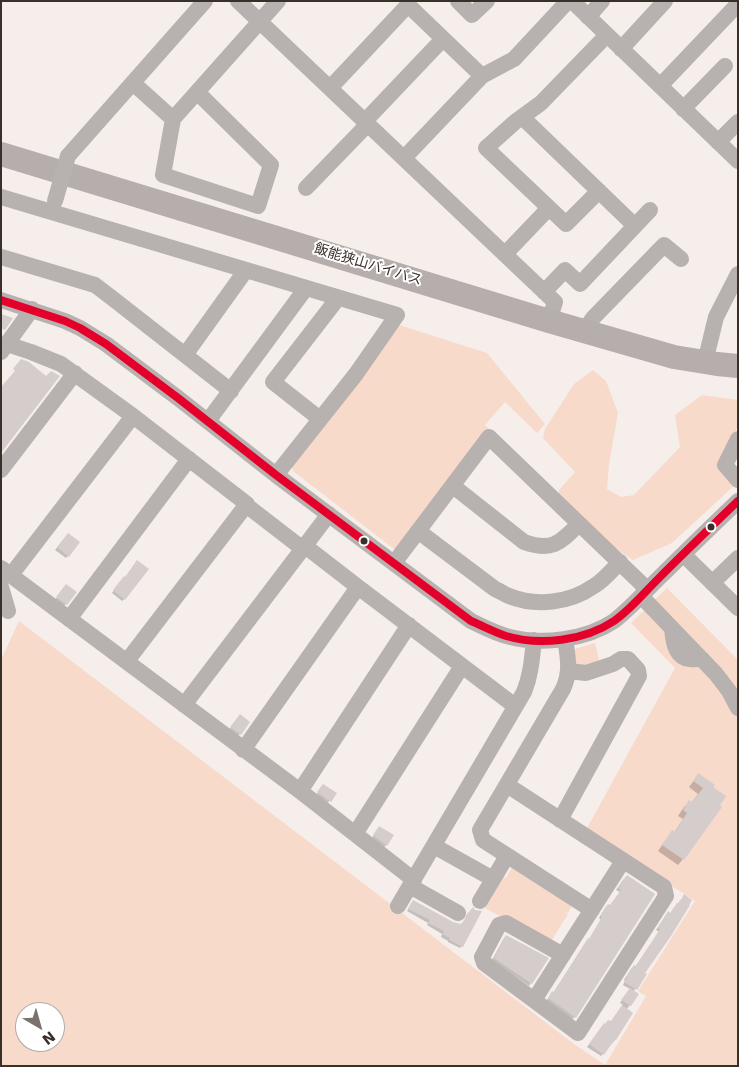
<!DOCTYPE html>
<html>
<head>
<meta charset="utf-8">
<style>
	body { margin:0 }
	#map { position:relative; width:739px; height:1067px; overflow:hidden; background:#f6eeea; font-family:"DejaVu Sans",sans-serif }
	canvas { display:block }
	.frame { position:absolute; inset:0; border:2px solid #3a302a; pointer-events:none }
	.north { position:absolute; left:15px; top:1002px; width:50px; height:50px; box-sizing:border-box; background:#fff; border:1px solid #b0acaa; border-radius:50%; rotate:142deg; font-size:14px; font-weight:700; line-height:20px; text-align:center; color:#3a302a }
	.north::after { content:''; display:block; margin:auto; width:18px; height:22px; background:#7c726d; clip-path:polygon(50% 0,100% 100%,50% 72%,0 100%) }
</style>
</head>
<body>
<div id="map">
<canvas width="739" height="1067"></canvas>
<div class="frame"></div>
<div class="north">N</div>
</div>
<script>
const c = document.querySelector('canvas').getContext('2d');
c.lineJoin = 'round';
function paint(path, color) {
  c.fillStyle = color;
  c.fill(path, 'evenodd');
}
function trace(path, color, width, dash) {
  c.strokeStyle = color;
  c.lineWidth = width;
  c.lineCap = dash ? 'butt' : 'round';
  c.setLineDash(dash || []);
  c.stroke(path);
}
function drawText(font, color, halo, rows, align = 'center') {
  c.font = font + ' "DejaVu Sans","Noto Sans JP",sans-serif';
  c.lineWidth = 4;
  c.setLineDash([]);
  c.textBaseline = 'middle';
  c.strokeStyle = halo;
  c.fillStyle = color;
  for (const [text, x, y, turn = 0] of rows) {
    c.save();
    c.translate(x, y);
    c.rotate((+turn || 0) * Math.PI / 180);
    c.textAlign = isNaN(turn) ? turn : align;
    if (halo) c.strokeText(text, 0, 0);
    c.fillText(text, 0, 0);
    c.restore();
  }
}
paint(new Path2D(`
	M399 325 487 353 545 424 537 433 505 402 485 425 489 429 399 549H394L293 471 292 466Z
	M593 370 606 381 618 413 609 464 607 489 621 497 634 495 680 447 675 415 702 395 738 400V426L721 462 737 483 672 543 633 560 610 545 559 497V490L575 472 543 438 545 429 574 384Z
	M667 588 738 660V1066H1V660L19 621 574 1044 605 1065 646 996 638 991 695 901 586 830 675 668 631 623ZM25 1012H55V1042H25Z
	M595 643 600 664 577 668 571 650Z
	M514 864 573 904 568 913 562 910 568 914 550 943 485 908 502 876 506 878Z`), '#f7daca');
paint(new Path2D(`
	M66 537 68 556 66 558 55 550Z
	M122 580 124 599 122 601 112 593Z
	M64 588 66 604 64 606 55 600Z
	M238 718 240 734 238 736 229 730Z
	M698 775 713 785 683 859 678 865 658 851 667 838 672 832 674 833 683 819 678 816 684 807 690 802 691 803 698 794 689 787Z
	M321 788 335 793 327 804 316 795Z
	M377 830 392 835 384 848 372 838Z
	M627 876 575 1017 572 1019 546 1001 553 993 586 942 589 940 601 920 599 918 605 908 608 905 610 907 620 892 616 890 623 880Z
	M682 898 644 973 646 974 633 992 637 994 630 1005 626 1010 615 1040 601 1056 587 1047 602 1027 611 1023 623 1005 620 1003 630 989 623 985 625 981 624 980 631 969 634 966 635 967 659 932 656 930 666 915 670 914Z
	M411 904 453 923 462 925 464 922 466 916 471 910 462 946 460 948 448 942V941L441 937 442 934 427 925 428 923 407 911Z
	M506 936 547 959 529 986 492 960 504 938Z`), '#0003');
paint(new Path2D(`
	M1 314 13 318 5 330 1 328Z
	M21 359 29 362 46 376 51 371 60 376 1 453V387L15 371 13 369Z
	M68 533 80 542 69 557 57 547Z
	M137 560 149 569 125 600 113 590 124 576 125 577Z
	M66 584 77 592 67 605 56 597Z
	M240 714 250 722 241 735 230 727Z
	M698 773 715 785 713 787 726 796 720 805 722 807 684 860 662 845 672 830 675 832 687 813 683 810 689 800 692 802 703 788 693 781Z
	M323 784 337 793 331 802 317 792Z
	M379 826 394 835 387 846 373 835Z
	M627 875 655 894 576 1018 548 998 552 991 554 992 588 938 589 939 602 917 600 916 608 904 610 905 621 890 618 888Z
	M684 894 692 900 689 905H690L671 936 645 973 647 974 637 990 624 982 627 978 626 977 634 965 636 966 660 929 658 928 668 911 670 913 677 903 679 904Z
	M413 900 453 922 461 924 466 918 468 912 469 913 471 909H472L473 907 475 910 482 911 463 947 449 940 450 938 442 934 444 931 428 923 430 920 408 909Z
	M506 935 549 958 532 984 494 958Z
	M630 988 639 994 631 1006 621 1000Z
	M622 1005 633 1013 616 1040H614L604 1055 589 1044 604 1023 605 1024 608 1020 611 1021Z`), '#d5cccc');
trace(new Path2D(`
	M238 1 555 302 549 321
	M458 1 472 15 487 1
	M572 1 738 161
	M588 17 602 1
	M621 49 665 1
	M133 83 173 119 163 175 258 206 271 165 197 92
	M660 86 738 4
	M330 88 408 5 482 76
	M683 109 725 66
	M522 117 634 225
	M173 119 278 1
	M365 121 443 39
	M718 142 738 122
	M68 156 205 1
	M404 158 482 76 514 59 568 1
	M306 188 368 124
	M599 191 566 224 486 148 515 122 541 103 607 35
	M1 197 397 315 356 374 276 475
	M505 254 549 208
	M1 257 95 285 112 298 231 391
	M544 292 565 270 580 284 650 210
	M1 300 65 321 80 328 106 344 178 398 276 475 471 621C484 627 497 634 510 637 542 645 586 640 614 621 632 607 647 589 664 573 688 549 713 525 738 501
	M584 331 593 318 664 245 681 259
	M7 344 31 352 61 364 133 416 247 504 127 661
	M1 352 32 309
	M185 355 246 270
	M705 362 716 317 738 274
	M320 419 273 382 338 298
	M208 421 306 288
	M738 439 725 465 738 480
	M1 470 75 373
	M453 486 524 542C552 552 560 543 579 524
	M246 505 303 549
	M418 531 495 589C500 591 504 594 509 596 536 607 570 603 594 586 604 580 612 570 620 562
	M305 546 358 587 515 706
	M683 554 738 608
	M394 563 489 437 647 589
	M1 568 300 791 414 880
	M11 575 133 416
	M712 583 738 558
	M1 587 8 611
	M641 596 716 674 729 691 738 708
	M69 619 189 459
	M672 628C673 638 674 654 685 658 690 660 696 659 702 659
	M565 639C568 657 571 672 563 689L480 830 483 840 592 910
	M184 705 329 514
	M243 750 358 587
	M507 785 664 887 666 896 578 1033 484 963 482 957 499 925 506 923 563 955
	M300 791 409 625
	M560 820 639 676 638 670 628 659H621L613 664 586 673 569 671
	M355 834 462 666
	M434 846 493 879
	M410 886 458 913
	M480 901 507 856
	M398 906 524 692C531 675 532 658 534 640
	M534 1000 623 861`), '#b7b2af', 16);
trace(new Path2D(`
	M1 154 549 321 674 357 717 364 738 366`), '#b5aead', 24);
trace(new Path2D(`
	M55 201 68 156`), '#b7b2af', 16);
trace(new Path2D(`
	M1 300 65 321 80 328 106 344 178 398 276 475 471 621C483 626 494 632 506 636 540 646 584 641 614 621 630 610 644 593 658 579 684 553 711 527 738 501`), '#e4002b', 8);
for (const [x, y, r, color] of [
	[711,527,4.5,"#3a302a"],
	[364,541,4.5,"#3a302a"]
]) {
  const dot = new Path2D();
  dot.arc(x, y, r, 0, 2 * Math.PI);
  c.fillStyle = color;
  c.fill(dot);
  trace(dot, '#fff', 2);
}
drawText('14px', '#3a302a', '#fff', [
	["飯能狭山バイパス",368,265,17]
]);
</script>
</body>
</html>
